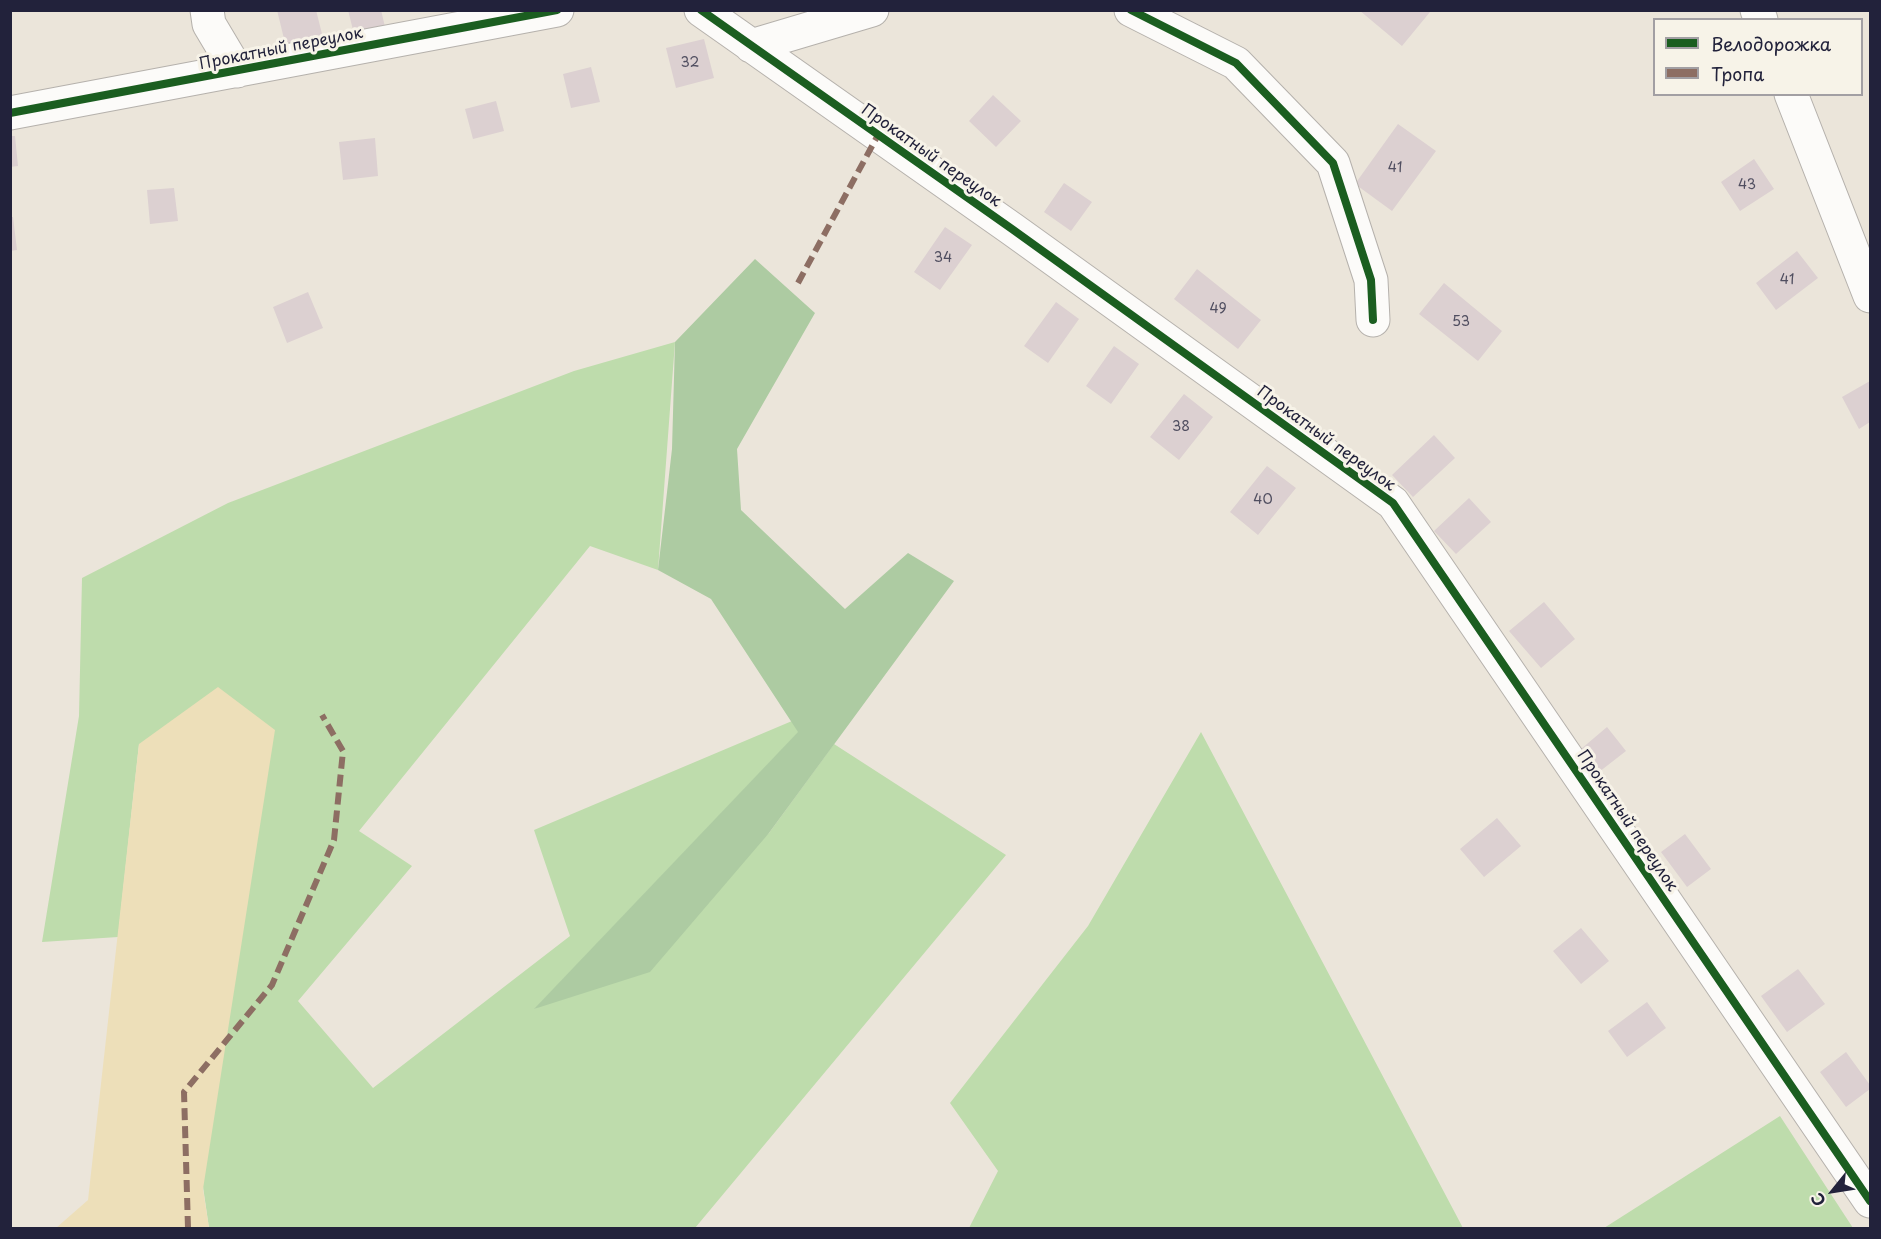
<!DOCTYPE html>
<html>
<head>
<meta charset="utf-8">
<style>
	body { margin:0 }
	#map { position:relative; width:1881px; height:1239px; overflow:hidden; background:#ebe5da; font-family:"Playpen Sans",sans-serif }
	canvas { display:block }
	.frame { position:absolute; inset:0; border:12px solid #22223b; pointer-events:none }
	.legend { position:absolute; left:1653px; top:18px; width:210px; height:78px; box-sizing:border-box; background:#f7f3e8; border:2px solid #a29fa3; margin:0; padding:8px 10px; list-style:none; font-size:18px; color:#22223b }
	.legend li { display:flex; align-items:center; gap:12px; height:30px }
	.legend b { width:30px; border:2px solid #a29fa3 }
	.north { position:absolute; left:1803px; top:1161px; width:60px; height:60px; -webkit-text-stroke:4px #f7f3e8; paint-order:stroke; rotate:240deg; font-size:16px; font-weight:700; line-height:24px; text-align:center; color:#22223b }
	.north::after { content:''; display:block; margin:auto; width:21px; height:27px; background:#22223b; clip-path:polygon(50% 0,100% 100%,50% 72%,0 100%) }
</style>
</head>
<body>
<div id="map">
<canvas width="1881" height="1239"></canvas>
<div class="frame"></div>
<ul class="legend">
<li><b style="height:8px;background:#1b5e20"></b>Велодорожка</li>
<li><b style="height:8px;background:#8d6e63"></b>Тропа</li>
</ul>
<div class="north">С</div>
</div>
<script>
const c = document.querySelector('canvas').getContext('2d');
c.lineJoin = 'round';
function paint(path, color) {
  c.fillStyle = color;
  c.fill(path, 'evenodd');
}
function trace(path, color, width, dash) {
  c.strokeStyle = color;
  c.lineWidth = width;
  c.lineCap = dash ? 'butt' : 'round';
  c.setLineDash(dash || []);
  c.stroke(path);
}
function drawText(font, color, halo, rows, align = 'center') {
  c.font = font + ' "Playpen Sans",sans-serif';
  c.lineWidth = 6;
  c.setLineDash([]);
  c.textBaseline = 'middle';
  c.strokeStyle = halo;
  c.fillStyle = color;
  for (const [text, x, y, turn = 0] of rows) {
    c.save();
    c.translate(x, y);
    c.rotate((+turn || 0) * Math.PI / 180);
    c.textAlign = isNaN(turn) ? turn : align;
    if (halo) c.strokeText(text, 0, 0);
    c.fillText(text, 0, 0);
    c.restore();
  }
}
paint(new Path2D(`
	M675 342 658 570 590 546 359 831 412 866 298 1001 373 1088 570 936 534 830 792 721 799 732 535 1009 769 833 834 744 1006 855 695 1228H209L139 744 118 937 42 942 79 716 82 578 228 503 574 371Z
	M1201 732 1463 1228H969L998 1171 950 1103 1088 926Z
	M1780 1116 1853 1228H1604Z`), '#bedcac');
paint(new Path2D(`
	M755 259 815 313 737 449 741 510 845 609 908 553 954 581 769 833 650 972 534 1009 798 732 711 599 658 570 672 449 675 342Z`), '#adcba2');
paint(new Path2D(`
	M218 687 275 730 203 1189 209 1228H56L88 1200 139 744Z`), '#eddfb9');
paint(new Path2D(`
	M277 10H316L323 38 286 47Z
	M348 10H381L386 31 355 38Z
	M1359 10H1429L1430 12 1402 46Z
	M704 39 714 78 676 88 666 48Z
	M591 67 600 102 571 108 563 74Z
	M993 95 1021 121 996 147 969 121Z
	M496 101 504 131 473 139 465 109Z
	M1398 124 1436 151 1392 211 1355 184Z
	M10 136H15L18 166 10 167Z
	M375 138 378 176 343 180 339 142Z
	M1754 159 1774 189 1740 211 1721 182Z
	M1064 183 1092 202 1071 231 1044 212Z
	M174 188 178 221 150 224 147 190Z
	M10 217H13L17 250 10 251Z
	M945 227 972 245 940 290 914 272Z
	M1797 251 1818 278 1776 310 1756 283Z
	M1197 269 1261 320 1238 349 1174 299Z
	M1444 283 1502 331 1478 361 1419 314Z
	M308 292 323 328 287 343 273 307Z
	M1056 302 1079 319 1048 363 1024 346Z
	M1114 346 1139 364 1111 404 1086 386Z
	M1870 381V422L1859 429 1842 397Z
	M1184 394 1213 417 1179 460 1150 437Z
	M1434 435 1455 458 1413 497 1392 475Z
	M1267 466 1296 488 1258 535 1230 512Z
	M1469 498 1491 522 1456 554 1434 531Z
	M1544 602 1575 639 1541 668 1509 631Z
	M1607 727 1626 751 1599 772 1581 749Z
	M1497 818 1521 846 1484 877 1460 849Z
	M1685 834 1711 869 1687 887 1661 852Z
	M1581 928 1609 961 1581 984 1553 951Z
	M1798 969 1825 1004 1787 1032 1761 996Z
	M1647 1002 1666 1028 1627 1057 1608 1031Z
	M1846 1052 1870 1085V1089L1846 1107 1820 1072Z`), '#dcd0d1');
const minor = new Path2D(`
	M207 10 209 24 237 71
	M701 10 1012 229 1393 503 1870 1201
	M1131 10 1236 63 1333 163 1371 280 1373 320
	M1757 10 1761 20
	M751 46 872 10
	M1791 94 1870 296
	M10 113 557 10`);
trace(minor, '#b5b1ac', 35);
trace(minor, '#fcfbf9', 33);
trace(new Path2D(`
	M798 283 878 135
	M188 1228 184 1092 272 985 334 840 343 751 322 715`), '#8d6e63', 6, [12, 6]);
trace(new Path2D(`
	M701 10 1012 229 1393 503 1870 1201
	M1131 10 1236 63 1333 163 1371 280 1373 320
	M10 113 557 10`), '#1b5e20', 8);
drawText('14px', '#504e60', null, [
	["32",690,63],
	["41",1395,168],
	["43",1747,185],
	["34",943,258],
	["41",1787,280],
	["49",1218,309],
	["53",1461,322],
	["38",1181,427],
	["40",1263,500]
]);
drawText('16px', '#22223b', '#f7f3e8', [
	["Прокатный переулок",281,49,-11],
	["Прокатный переулок",931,156,35],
	["Прокатный переулок",1326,439,36],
	["Прокатный переулок",1627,821,56]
]);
</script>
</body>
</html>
